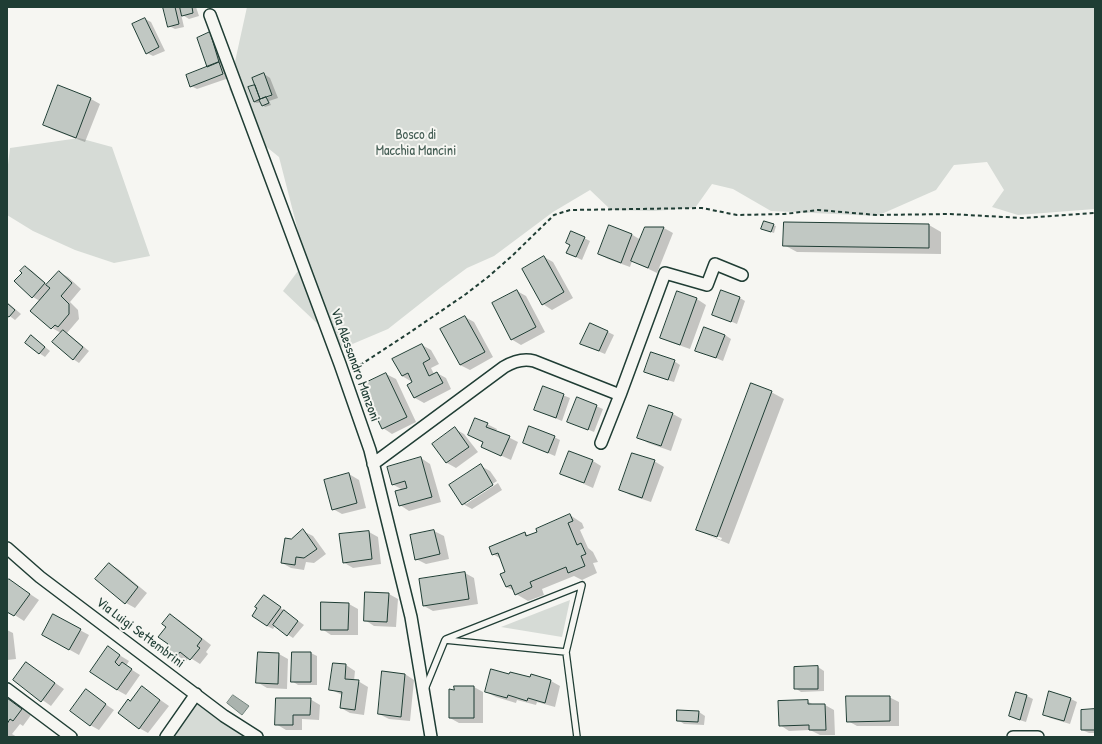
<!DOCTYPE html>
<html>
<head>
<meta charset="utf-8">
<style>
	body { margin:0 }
	#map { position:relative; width:1102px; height:744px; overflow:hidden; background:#f6f6f2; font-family:"Patrick Hand",sans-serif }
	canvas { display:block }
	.frame { position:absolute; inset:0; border:8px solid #1f3d34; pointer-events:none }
</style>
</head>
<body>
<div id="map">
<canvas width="1102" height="744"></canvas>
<div class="frame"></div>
</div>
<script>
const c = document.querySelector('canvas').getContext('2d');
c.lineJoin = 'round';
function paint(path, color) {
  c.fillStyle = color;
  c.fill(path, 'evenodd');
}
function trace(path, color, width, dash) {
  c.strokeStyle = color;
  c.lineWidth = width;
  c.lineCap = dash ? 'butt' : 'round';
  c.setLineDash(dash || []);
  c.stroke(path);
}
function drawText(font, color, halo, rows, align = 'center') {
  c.font = font + ' "Patrick Hand",sans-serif';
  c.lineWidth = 4;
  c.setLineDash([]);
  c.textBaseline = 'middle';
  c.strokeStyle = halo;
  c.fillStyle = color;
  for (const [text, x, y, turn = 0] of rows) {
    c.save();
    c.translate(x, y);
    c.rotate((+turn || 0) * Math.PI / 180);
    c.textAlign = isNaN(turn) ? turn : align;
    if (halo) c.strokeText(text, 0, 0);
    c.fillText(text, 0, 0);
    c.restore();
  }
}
paint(new Path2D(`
	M247 7H1095V209L1018 215 992 207 1004 190 987 162 954 165 936 190 877 216 771 211 733 189 712 184 695 208 653 211 611 210 590 190 553 212 494 256 467 268 440 288 388 329 343 348 283 291 304 263 297 227 279 157 253 136 229 89Z
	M79 138 112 147 150 256 114 263 75 250 33 231 7 215V173L10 148Z
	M570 600 562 637 501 627Z
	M196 702 245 737H171Z`), '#d6dbd6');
const water = new Path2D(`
	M233 695 249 706 242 715 227 703Z`);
paint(water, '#aab3ae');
trace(water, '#72847d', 1);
paint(new Path2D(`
	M164 7H196L199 16 189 19 181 14 184 27 175 29 169 26Z
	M145 19 151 22 165 51 153 56 147 53Z
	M210 33 216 37 229 78 197 89 191 86 208 68Z
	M264 74 270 78 278 98 269 101 271 105 265 107 263 105 261 102 257 103 254 102 256 85ZM271 95V96L264 99V97Z
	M59 87 91 99 100 104 85 142 53 130 44 124Z
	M773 225 776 226 774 233 765 230Z
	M929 225 941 232V254L797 252 784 245Z
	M646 228H664L673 233 657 273 632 261 630 267 608 259 599 254 631 234 641 240Z
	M584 238 590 241 582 260 567 253Z
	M544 257 553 262 573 298 552 310 543 304Z
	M25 267 31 270 48 285 59 272 68 277 81 289 70 302 78 310 79 319 67 333 89 351 79 363 73 359 61 333 52 328 40 301 33 297 23 273Z
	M517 291 526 296 545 332 521 345 511 339Z
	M677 292 697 299 706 305 690 349 670 342 661 337Z
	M740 298 745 301 737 324 713 314Z
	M7 302 21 314 15 320 7 314Z
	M465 317 474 322 493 357 470 370 460 365Z
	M608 332 614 335 605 354 588 347Z
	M725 335 731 339 723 361 697 350Z
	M32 336 50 351 45 357 39 353Z
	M422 345 431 350 439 364 431 368 434 374 437 373 446 378 451 389 424 403 415 398 408 385 414 383 402 376Z
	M674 361 680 365 674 382 651 375 645 371Z
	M386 374 396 379 416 422 392 434 383 428Z
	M543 387 570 398 562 421 535 410Z
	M771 392 784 399 729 544 710 536 697 529ZM709 533 722 538 721 540 709 535Z
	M577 398 603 409 594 432 569 421Z
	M650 406 673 414 682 419 671 451 648 443 638 437Z
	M487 424 497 429 496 431 518 442 511 460 482 447 484 443 469 435Z
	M455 429 464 434 478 452 456 468 447 463 433 444Z
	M554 437 560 440 555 456 524 443Z
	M421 458 430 464 441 502 409 511 400 505 403 490 392 484Z
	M591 460 582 483 561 474Z
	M593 461 601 466 593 488 584 484Z
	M654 461 664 467 651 502 630 495 620 489Z
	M481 466 490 471 497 481 466 501V504L498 483 502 490 472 509 463 504Z
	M349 474 359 480 366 508 342 514 333 509Z
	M570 515 582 523 584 528 580 530 588 548 593 552 598 562 593 563 597 573 582 580 574 576 542 589 544 595 528 601 516 594 515 591 506 587V572L501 559 493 554 525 533 529 536Z
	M303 531 313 536 326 554 314 563 306 562 304 570 291 568 282 563Z
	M434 531 444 536 449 559 426 564 416 559Z
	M369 532 378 537 381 564 353 568 343 562Z
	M109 564 118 569 147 593 135 608 126 603Z
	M465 573 474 578 478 604 433 611 424 606Z
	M9 580 39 600 24 621 7 610V583Z
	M389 594 398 599 396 627 374 626 365 620Z
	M264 596 304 625 293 638 275 626 273 629 267 626Z
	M349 604 358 609V635H331L322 629Z
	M170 615 179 620 211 645 206 652 208 654 200 664 189 657 186 661 177 656 169 644 167 627Z
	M54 616 89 635 79 655 52 640Z
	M7 630 13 633 16 659 7 660Z
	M108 648 129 661 126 666 140 675 126 695 117 690Z
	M293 653H311L317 656V685H298L292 681Z
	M279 654 288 659 287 689 267 688 257 682Z
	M26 663 64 689 51 706 14 680Z
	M333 664 346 665 355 671 354 681H358L368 687 364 715 350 713 341 708 342 695 330 689Z
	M818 667 824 671V691L801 692 795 688Z
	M383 672 405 674 414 680 410 721 389 719 379 714Z
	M531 676 551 681 560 686 555 707 537 702 536 705 517 700 516 703 496 697 486 692 531 678Z
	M142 687 169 706 148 733 139 728Z
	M474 687 483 692V723H459L450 718 455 691Z
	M86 691 114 710 99 730 90 725Z
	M1017 693 1027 696 1033 699 1026 722 1016 719 1010 716Z
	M889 697 899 702V726H857L848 721Z
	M7 698 31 715 23 726 20 724 12 734 17 737H7Z
	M310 699 320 705 319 720 302 719V730H286L276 724Z
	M1071 699 1077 702 1070 724 1050 718 1044 714Z
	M807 701 814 705H825L834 710 835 735H820L810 730 789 731 780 725Z
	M1095 710V733H1089L1082 730Z
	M699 712 705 716 704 725 684 724 678 720Z`), '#0003');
const building = new Path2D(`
	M163 7H175L179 24 168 27Z
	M180 7H192L193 13 182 16Z
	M145 18 159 47 146 54 132 24Z
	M210 32 219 62 207 67 197 38Z
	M219 62 223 74 190 87 186 75Z
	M264 73 272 95 260 99 252 78Z
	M58 85 91 98 76 138 43 125Z
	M255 85 260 99 254 102 248 87Z
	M266 97 269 103 262 106 259 100Z
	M764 221 774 224 771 232 761 229Z
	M784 222 929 224V248L783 246Z
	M609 225 632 234 621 263 598 254Z
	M645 227H664L648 268 631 261Z
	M571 231 585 237 576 257 566 253 570 245 566 243Z
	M544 256 564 292 542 305 522 269Z
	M25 266 45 283 32 298 14 281 22 273 20 271Z
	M59 271 72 283 61 296 69 304V314L58 327 55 325 51 329 30 311 50 288 46 285Z
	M517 290 536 327 511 340 492 303Z
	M721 290 740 297 731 322 712 315Z
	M677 291 697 298 680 345 660 338Z
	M7 303 15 310 9 317 7 316Z
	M465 316 485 352 460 365 440 329Z
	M590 323 608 331 599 351 580 344Z
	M704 327 725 335 716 358 695 351Z
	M63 330 83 347 73 360 52 342Z
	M31 335 45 347 39 354 25 343Z
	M422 344 430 359 423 363 429 376 437 372 443 383 414 398 407 385 412 382 408 373 402 376 392 359Z
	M651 352 675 360 668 380 644 372Z
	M386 373 407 417 382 429 361 385Z
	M751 383 772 391 717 537 696 530Z
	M543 386 564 394 556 418 534 410Z
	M577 397 597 405 588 430 567 422Z
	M649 405 673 413 661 446 637 438Z
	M475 418 488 423 486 427 510 436 501 456 481 447 483 442 468 435Z
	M529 426 555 436 548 453 523 443Z
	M455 427 469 447 446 463 432 444Z
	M569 451 593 460 584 483 560 474Z
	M632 453 655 460 642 498 619 490Z
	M421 457 432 497 399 506 395 491 407 488 405 481 392 485 387 467Z
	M481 464 493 485 462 505 449 485Z
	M349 473 357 503 332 510 324 480Z
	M570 514 573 521 568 523 577 545 581 543 586 554 581 556 585 566 568 573 566 567 530 582 532 587 515 595 511 585 506 587 500 574 505 572 498 553 492 555 489 547 525 532 526 536 537 532 536 529Z
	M303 529 317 549 304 558 296 557 295 565 281 563 285 538 291 539Z
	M434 530 440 554 415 560 410 535Z
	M369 531 372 559 343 563 339 534Z
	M109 563 138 587 125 604 95 579Z
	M465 572 469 599 423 606 419 579Z
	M9 579 30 594 14 616 7 612V581Z
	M365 592 389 593 387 622 364 621Z
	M264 595 281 607 267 626 252 616 257 608 255 607Z
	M321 602 349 603 348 630H321Z
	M284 610 298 621 287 636 273 625Z
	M53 614 81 629 69 650 42 635Z
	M170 614 202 639 197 646 200 648 190 660 180 652 176 657 165 648 168 644 158 637 166 627 162 624Z
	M108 646 120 655 115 662 119 666 122 662 132 669 117 690 90 672Z
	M258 652 279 653 278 684 256 683Z
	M292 652H311V682H291Z
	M26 662 55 683 41 702 13 680Z
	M333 663 346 664 345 679 359 680 355 710 340 708 342 692 329 690Z
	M818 666V689H794V667Z
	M491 669 509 674 510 672 530 677 531 674 551 680 545 703 528 698 527 701 508 695 507 698 485 692Z
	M382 671 405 674 401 717 378 714Z
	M142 686 160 700 139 729 118 713 128 699 130 701Z
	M454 686H474V718H449V689L454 690Z
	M86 689 106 704 90 726 70 711Z
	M1049 691 1071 698 1064 721 1043 715Z
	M1016 692 1027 695 1020 720 1009 716Z
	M846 696H890V721L847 722Z
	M7 698 22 709 13 721 10 719 7 724Z
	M276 698H311L310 715H293V725H275Z
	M808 700V704H825L826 730H809V725L779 726 778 701Z
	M1095 709V730H1081V710Z
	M677 710 699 711 698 722 677 721Z`);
paint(building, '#c1c8c3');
trace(building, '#1f3d34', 1);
const service = new Path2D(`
	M446 639 582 585 566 652
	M425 689 445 640 566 652 577 737`);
const minor = new Path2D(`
	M210 15 340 364 370 450 411 617 431 737
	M601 443 620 395 665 273 707 285 715 264 742 275
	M373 464 504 367C514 361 523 358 534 361L620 395
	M7 548 40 577 224 716 257 737
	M7 689 71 737
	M166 737 196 694
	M1013 737H1038`);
trace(service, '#1f3d34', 8);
trace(minor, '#1f3d34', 14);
trace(new Path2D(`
	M354 369 409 333 466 294 488 277 513 255 554 215 570 210 702 208 737 215 784 214 818 210 877 215 950 214 1022 218 1095 213`), '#1f3d34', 2, [4, 3]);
trace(service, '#f6f6f2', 5.5);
trace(minor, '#f6f6f2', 11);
drawText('14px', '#445d54', '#f6f6f2', [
	["Bosco di",416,135],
	["Macchia Mancini",416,151]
]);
drawText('14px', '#1f3d34', '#f6f6f2', [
	["Via Alessandro Manzoni",355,365,70],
	["Via Luigi Settembrini",140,633,37]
]);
</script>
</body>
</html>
